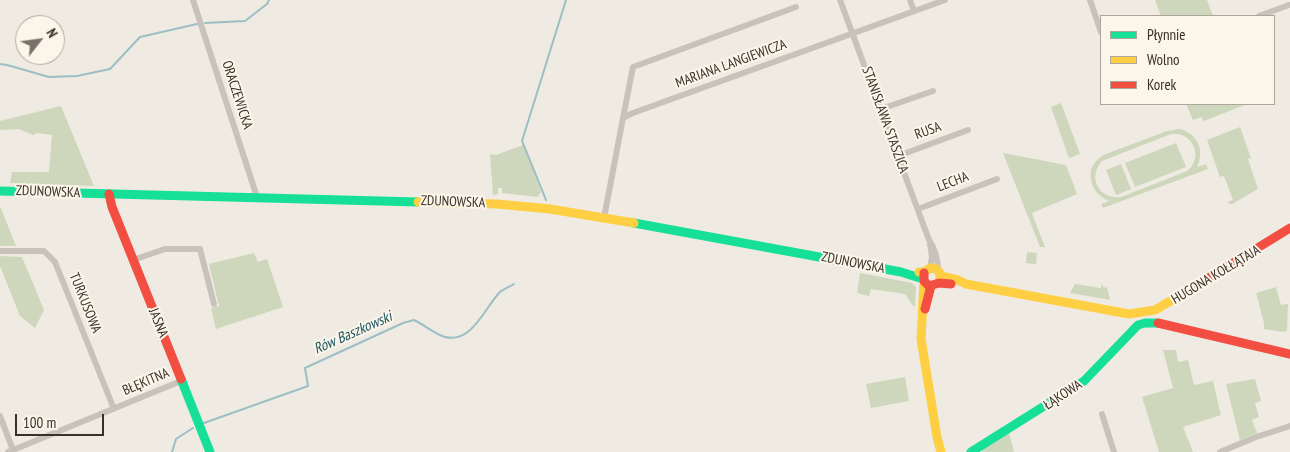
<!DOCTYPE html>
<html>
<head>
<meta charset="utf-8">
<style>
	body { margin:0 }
	#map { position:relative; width:1290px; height:452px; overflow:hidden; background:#efebe3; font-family:"PT Sans Narrow",sans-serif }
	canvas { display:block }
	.legend { position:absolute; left:1100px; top:15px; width:175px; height:90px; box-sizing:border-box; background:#fcf5ea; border:1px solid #aea69c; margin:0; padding:6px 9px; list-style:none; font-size:15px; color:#3a3028 }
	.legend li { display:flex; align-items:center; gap:10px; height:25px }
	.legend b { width:25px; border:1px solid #aea69c }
	.north { position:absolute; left:15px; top:15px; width:50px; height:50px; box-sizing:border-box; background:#fcf5ea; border:1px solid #aea69c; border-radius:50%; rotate:60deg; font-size:14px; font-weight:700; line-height:20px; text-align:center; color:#3a3028 }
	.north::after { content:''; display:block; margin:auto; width:18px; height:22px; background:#797169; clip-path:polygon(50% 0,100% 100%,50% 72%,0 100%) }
	.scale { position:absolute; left:15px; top:414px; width:89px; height:22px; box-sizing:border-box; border:2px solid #3a3028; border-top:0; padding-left:6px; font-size:15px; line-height:18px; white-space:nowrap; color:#3a3028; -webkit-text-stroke:4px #fcf5ea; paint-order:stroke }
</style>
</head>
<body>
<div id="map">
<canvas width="1290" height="452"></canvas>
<ul class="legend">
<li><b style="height:6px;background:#16e098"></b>Płynnie</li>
<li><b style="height:6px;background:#ffcf43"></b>Wolno</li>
<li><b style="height:6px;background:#f24e42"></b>Korek</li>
</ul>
<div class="north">N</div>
<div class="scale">100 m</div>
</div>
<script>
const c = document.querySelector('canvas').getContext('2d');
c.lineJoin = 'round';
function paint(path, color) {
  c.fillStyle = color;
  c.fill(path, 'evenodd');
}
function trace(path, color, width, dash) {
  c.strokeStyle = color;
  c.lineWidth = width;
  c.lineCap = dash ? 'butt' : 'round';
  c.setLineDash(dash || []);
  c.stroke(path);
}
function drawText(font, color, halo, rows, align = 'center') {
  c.font = font + ' "PT Sans Narrow",sans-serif';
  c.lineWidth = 4;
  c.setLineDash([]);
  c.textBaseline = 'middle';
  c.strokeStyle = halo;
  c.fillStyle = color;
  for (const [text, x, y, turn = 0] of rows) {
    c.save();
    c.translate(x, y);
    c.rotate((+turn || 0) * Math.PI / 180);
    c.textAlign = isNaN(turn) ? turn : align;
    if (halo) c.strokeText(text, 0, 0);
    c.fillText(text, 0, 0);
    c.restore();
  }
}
paint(new Path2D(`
	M1155 0H1207L1213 16H1161Z
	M1061 103 1080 154 1069 158 1051 107Z
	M1186 104H1247L1204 121 1201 117 1193 120Z
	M61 106 94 186 10 183 12 172H49L52 135 37 133 33 135 19 129 0 130V121Z
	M1240 127 1251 158 1248 159 1258 189 1232 204H1229L1228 202 1233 200 1224 176 1220 177 1207 140Z
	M1180 129C1198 134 1205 151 1197 167L1206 164 1208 169 1103 208 1101 204 1109 201C1087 192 1083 164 1106 154L1167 131ZM1171 134C1192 131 1205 157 1187 171L1121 197C1099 200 1087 177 1102 161Z
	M1176 143 1186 167 1135 187 1125 163Z
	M523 145 541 192 538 197 502 193V188H498V194L493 195 490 154 496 155Z
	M1003 153 1066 165 1077 194 1032 213 1045 247H1040Z
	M1121 164 1131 189 1116 195 1106 170Z
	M0 206 16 246H0Z
	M1027 252 1037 253 1036 264 1026 263Z
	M254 253 258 262 267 259 283 307 216 329 211 308 219 306 209 264Z
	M0 256 22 257 44 310 35 328 20 316 0 266Z
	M860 273 912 283 916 287 915 305 914 307 905 294 871 289 869 296 857 293Z
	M1102 283 1104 288 1107 287 1110 300 1070 293 1075 284 1101 288Z
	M1276 287 1281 305 1288 304 1287 331 1283 332 1264 329V323L1256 293Z
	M1163 350H1176L1178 362 1188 360 1194 385 1213 381 1221 415 1183 427 1193 452H1159L1142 397 1173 388Z
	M905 377 909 401 871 408 866 384Z
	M1255 379 1261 401 1255 403 1259 417 1252 420 1257 433 1240 440 1226 384Z
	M1009 433 1014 452H982L983 449Z`), '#ced7bb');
trace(new Path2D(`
	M205 23 245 21 267 4 269 0
	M0 64 7 65 49 77 77 76 110 69 140 37 197 24
	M546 200 522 141 566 0
	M204 423 308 386 305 368 403 323 414 320C425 325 434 334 445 337 472 344 485 307 500 292 504 289 509 287 514 284
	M172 452 176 439 193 428`), '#9cbfc3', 2);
trace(new Path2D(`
	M193 0 257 197
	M840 0 929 240C936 250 938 259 938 271
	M910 0 914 11
	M1090 0 1101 32
	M1259 16 1289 5
	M881 109 933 91
	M623 118 633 67 796 7
	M898 156 968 130
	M918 209 997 179
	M604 218 623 118 633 113 945 0
	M930 244 932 257 930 268
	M0 251H44L55 262 114 409
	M133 260 165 249H200L214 304
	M1102 414 1114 452
	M0 416 13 450
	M8 452 181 381
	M1220 452 1256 437 1290 426`), '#c8c2bb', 6);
trace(new Path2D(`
	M0 191 418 202
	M634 223 901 272 923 279
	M181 379 210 452
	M971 452 1084 381 1138 325 1145 323H1158`), '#16e098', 9);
trace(new Path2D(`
	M418 202 497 204 550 209 634 223
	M919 272H924L930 268 936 269 940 273V282
	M941 276 958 280 966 284 1129 314 1155 310 1184 293
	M924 281 921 339 937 437 941 452`), '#ffcf43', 9);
trace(new Path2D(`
	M109 194 112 207 181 379
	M924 273V281L929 286 939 283 951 284
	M1184 293 1290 228
	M925 309 931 286
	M1158 323 1290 354`), '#f24e42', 9);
drawText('14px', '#3a3028', '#fcf5ea', [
	["MARIANA LANGIEWICZA",731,64,-20],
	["ORACZEWICKA",237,95,72],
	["STANISŁAWA STASZICA",885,120,70],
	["RUSA",928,131,-20],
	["LECHA",953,182,-21],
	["ZDUNOWSKA",48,192,2],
	["ZDUNOWSKA",453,202,2],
	["ZDUNOWSKA",853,263,11],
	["HUGONA KOŁŁĄTAJA",1216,275,-31],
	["TURKUSOWA",85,303,68],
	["JASNA",158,323,68],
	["BŁĘKITNA",146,382,-23],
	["ŁĄKOWA",1063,395,-33]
]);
drawText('italic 15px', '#195460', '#fcf5ea', [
	["Rów Baszkowski",353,333,-24]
]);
</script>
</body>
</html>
